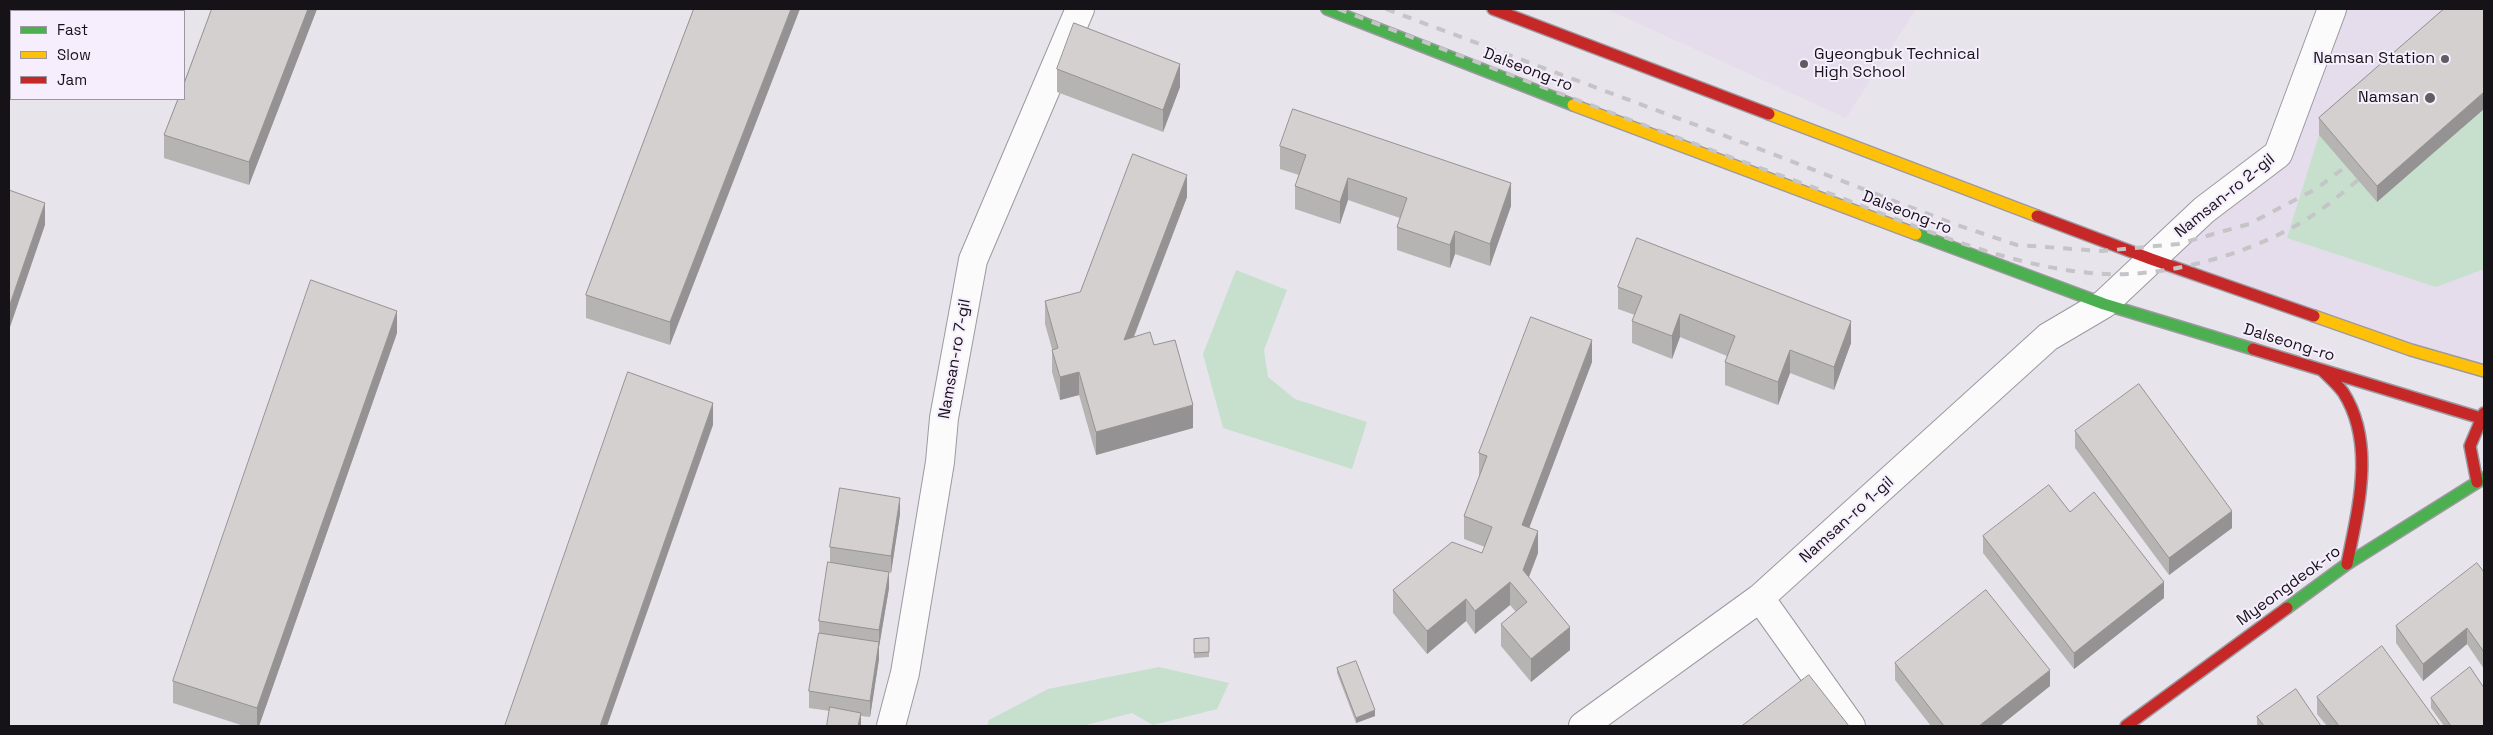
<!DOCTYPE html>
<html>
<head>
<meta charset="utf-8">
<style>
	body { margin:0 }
	#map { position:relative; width:2493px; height:735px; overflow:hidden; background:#e8e4ec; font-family:"Space Grotesk",sans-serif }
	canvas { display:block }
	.frame { position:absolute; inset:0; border:10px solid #161318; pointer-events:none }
	.legend { position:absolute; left:10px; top:10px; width:175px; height:90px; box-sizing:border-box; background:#f6edfd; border:1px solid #9c96a1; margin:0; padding:6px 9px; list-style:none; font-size:15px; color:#161318 }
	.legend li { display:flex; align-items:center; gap:10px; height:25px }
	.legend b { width:25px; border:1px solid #9c96a1 }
</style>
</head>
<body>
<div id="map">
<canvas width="2493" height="735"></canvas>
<div class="frame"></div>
<ul class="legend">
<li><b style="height:6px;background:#4caf50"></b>Fast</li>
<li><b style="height:6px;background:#ffc107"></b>Slow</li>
<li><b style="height:6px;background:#c62828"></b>Jam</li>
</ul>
</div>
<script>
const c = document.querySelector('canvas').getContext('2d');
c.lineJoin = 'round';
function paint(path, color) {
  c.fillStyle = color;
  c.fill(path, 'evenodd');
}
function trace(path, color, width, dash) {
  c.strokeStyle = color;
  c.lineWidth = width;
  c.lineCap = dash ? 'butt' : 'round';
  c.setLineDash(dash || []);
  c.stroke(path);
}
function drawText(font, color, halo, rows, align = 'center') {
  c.font = font + ' "Space Grotesk",sans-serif';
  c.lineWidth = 4;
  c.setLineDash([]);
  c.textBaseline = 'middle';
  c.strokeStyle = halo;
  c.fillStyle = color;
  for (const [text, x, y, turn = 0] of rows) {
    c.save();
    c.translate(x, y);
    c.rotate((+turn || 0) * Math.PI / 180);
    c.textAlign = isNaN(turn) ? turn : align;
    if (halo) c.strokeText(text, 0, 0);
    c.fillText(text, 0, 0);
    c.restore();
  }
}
paint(new Path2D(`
	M1607 9H1916L1846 118Z
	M2332 9H2484V371L2140 266 2278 154Z`), '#e5dcec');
paint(new Path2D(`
	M2484 9V269L2436 287 2287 238 2319 135Z
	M1236 270 1287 290 1264 350 1268 377 1295 399 1367 422 1352 469 1223 428 1203 354Z
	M1159 667 1229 683 1217 709 1153 725 1132 713 1082 726H987L989 720 1048 689Z`), '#c6e0cd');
const street = new Path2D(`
	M1760 598 1851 726
	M891 726 905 673 940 462 944 418 973 260 1080 9
	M1583 726 1760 598 2048 337 2104 304 2204 210 2278 154 2332 9`);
const fast = new Path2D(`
	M1327 9 1573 105
	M1916 234 2104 304 2253 349
	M2287 608 2347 564 2484 478`);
const slow = new Path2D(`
	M1573 105 1916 234
	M1769 114 2037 216
	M2314 316 2411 350 2484 371`);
const jam = new Path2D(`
	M1493 9 1769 114
	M2037 216 2151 259 2314 316
	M2253 349 2484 419
	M2322 370C2329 377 2337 384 2343 392 2376 443 2358 509 2347 564
	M2477 482 2470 446 2484 413
	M2126 726 2287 608`);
trace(street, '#9d99a0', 30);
trace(fast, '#9d99a0', 14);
trace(slow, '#9d99a0', 14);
trace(jam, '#9d99a0', 14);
trace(street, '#fcfbfc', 28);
trace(fast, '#4caf50', 11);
trace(slow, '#ffc107', 11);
trace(jam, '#c62828', 11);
trace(new Path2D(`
	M1338 9C1497 70 1655 130 1815 188 1910 223 2027 278 2128 274 2190 271 2265 248 2316 213 2334 201 2351 185 2368 172
	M1386 9 1744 143 1954 224 2017 245 2102 251 2178 244 2249 224 2316 189 2357 158`), '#c5c4c6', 4, [9, 9]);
paint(new Path2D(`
	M212 9H317L249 185 164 158V135Z
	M694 9 670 345 586 318V295Z
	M2444 9 2377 202 2319 135V118Z
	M1057 69 1180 87 1163 132 1057 92Z
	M1280 146 1511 206 1490 266 1455 254 1450 268 1397 250V227L1400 218 1348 200 1340 224 1295 209V186L1299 175 1280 169Z
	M1187 197 1134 337 1193 428 1096 455 1079 395 1060 400 1052 372V349L1045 324V301L1080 292Z
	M1618 287 1851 343 1834 390 1790 373 1778 405 1725 385V362L1727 356 1680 337 1672 359 1632 343V321L1635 315 1618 309Z
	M397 333 259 726H244L173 703V681Z
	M1592 362 1529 527 1538 553 1529 577 1570 650 1531 682 1501 646V624L1516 612 1510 605 1475 634 1466 621 1427 654 1393 613V590L1482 553 1485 547 1464 539V516L1480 476H1479V453Z
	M2075 431 2232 528 2169 575 2075 448Z
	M2070 512 2164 598 2074 669 1983 553V536Z
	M900 514 891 573 889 572V588L879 647V659L870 717 861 716V726L830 711 809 708V691L819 633V621L830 562V547Z
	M2484 572V669L2467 644 2423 681 2396 643V626Z
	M1209 638V657L1194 658V639Z
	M1895 663 2050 686 2000 726H1931L1895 680Z
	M1337 668 1375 716 1356 723 1337 673Z
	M2317 697 2440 726H2327L2317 714Z
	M2431 698 2484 726H2444L2431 708Z
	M2257 717 2321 726H2257Z`), '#b6b3b3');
paint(new Path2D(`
	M308 9H317L249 185V162Z
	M791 9H800L670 345V322Z
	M1180 64V87L1163 132V110Z
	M2484 92V109L2377 202V186Z
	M1187 175V197L1124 362V340Z
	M1348 178V200L1340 224V202Z
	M1511 183V206L1490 266V244Z
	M45 203V225L9 330V307Z
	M1455 231V254L1450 268V245Z
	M397 311V333L259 726H257V708Z
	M1680 314V337L1672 359V336Z
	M1851 321V343L1834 390V367Z
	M1592 340V362L1522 547V525Z
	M1790 350V373L1778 405V382Z
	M1079 372V395L1060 400V377Z
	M713 403V425L607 726H600Z
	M1193 405V428L1096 455V432Z
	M900 498V514L891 573V556Z
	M2232 511V528L2169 575V558Z
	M1538 531V553L1523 592V570Z
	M889 572V588L879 647V630Z
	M1510 582V605L1475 634V611Z
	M2164 582V598L2074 669V653Z
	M1466 599V621L1427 654V631Z
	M1570 627V650L1531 682V659Z
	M2467 628V644L2423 681V664Z
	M879 642V659L870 717V701Z
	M2050 670V686L2000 726H1979Z
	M1375 710V716L1356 723V718Z
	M861 713V726H858Z`), '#949292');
const building = new Path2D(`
	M212 9H308L249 162 164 135 178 99H184V84Z
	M694 9H791L670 322 586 295Z
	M2444 9H2484V92L2377 186 2319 118Z
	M1074 23 1180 64 1163 110 1057 69Z
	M1293 109 1511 183 1490 244 1455 231 1450 245 1397 227 1407 198 1348 178 1340 202 1295 186 1306 155 1280 146Z
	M1133 154 1187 175 1124 340 1150 332 1154 345 1175 340 1193 405 1096 432 1079 372 1060 377 1052 350 1058 348 1045 301 1080 292Z
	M9 190 45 203 9 307Z
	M1637 238 1851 321 1834 367 1790 350 1778 382 1725 362 1735 336 1680 314 1672 336 1632 321 1642 296 1618 287Z
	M311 280 397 311 257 708 173 681Z
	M1531 317 1592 340 1522 525 1538 531 1523 570 1570 627 1531 659 1501 624 1527 602 1510 582 1475 611 1466 599 1427 631 1393 590 1452 542 1482 553 1492 527 1464 516 1487 456 1479 453Z
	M628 372 713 403 600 726H505Z
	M2139 384 2232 511 2169 558 2075 431Z
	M2049 485 2070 512 2094 492 2164 582 2074 653 1983 536Z
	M840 488 900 498 891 556 830 547Z
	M828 562 889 572 879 630 819 621Z
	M2477 563 2484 572V652L2467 628 2423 664 2396 626Z
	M1986 590 2050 670 1979 726H1944L1895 663Z
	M819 633 879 642 870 701 809 691Z
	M1209 638V652L1194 653V639Z
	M2382 646 2440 726H2339L2317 697Z
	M1356 661 1375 710 1356 718 1337 668Z
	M2470 667 2484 688V726H2451L2431 698Z
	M1809 675 1849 726H1742Z
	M2296 689 2321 726H2264L2257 717Z
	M830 707 861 713 858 726H827Z`);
paint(building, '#d4d0d0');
trace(building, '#949292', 1);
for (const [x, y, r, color] of [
	[2445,59,5,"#605c62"],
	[1804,64,5,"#605c62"],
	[2430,98,6,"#605c62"]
]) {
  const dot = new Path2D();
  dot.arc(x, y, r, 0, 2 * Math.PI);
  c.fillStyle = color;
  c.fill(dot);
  trace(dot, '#f6edfd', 2);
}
drawText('16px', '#161318', '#f6edfd', [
	["Gyeongbuk Technical",1814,55,"left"],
	["High School",1814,73,"left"],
	["Namsan Station",2435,59],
	["Namsan",2419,98]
], 'right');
drawText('16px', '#161318', '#f6edfd', [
	["Dalseong-ro",1528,70,21],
	["Namsan-ro 2-gil",2225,196,-39],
	["Dalseong-ro",1907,213,21],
	["Dalseong-ro",2289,343,17],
	["Namsan-ro 7-gil",955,359,-80],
	["Namsan-ro 1-gil",1847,520,-42],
	["Myeongdeok-ro",2289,586,-36]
]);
</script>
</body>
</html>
